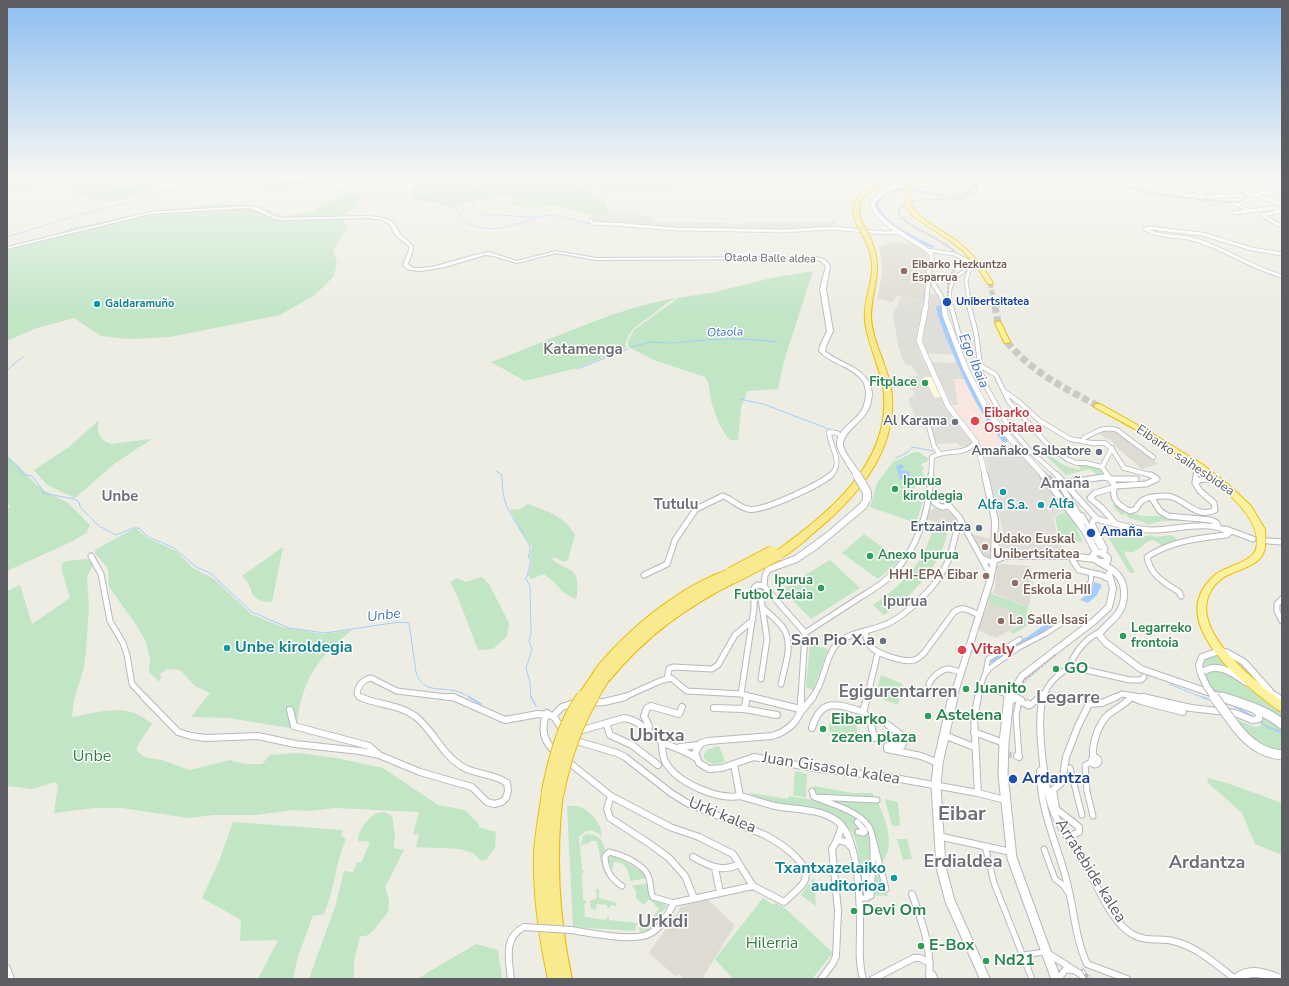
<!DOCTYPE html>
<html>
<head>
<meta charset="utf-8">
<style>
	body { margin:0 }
	#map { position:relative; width:1289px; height:986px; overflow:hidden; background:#eeede4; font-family:"Nunito Sans",sans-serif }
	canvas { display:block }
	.frame { position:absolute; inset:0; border:8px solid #5c5e64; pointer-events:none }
</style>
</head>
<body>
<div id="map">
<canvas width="1289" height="986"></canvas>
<div class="frame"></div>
</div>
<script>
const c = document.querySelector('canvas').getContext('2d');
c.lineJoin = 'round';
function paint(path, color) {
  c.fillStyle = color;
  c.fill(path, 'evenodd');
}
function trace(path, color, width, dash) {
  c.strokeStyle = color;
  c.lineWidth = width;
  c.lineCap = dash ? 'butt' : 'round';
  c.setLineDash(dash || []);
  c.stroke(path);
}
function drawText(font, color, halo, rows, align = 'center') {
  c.font = font + ' "Nunito Sans",sans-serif';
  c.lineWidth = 3;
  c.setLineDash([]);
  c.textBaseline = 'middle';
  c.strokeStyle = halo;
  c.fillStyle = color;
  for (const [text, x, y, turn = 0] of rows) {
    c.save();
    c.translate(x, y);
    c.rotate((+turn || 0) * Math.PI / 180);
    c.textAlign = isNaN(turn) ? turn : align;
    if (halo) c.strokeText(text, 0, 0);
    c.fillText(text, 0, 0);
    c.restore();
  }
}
paint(new Path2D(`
	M924 377H932L942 397H934Z`), '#fdf9da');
paint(new Path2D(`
	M597 213H637L653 218 654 220 659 222 726 223 734 225 749 221H834L838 228 774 229 664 228 635 224 594 222 592 217Z
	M934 293 939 296 942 306H938L941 321 957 361 959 362 966 379H954L958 405H952L931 362 956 363 953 355 926 353 923 346V333L931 294Z
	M900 297 924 301 916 340 922 358 932 377H924L934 397 942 398 956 421 972 441 970 445 961 447 957 443 935 444 927 423 919 422 916 417 909 403V398L915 395 906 377 918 376 911 365H906L902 358 898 345 893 315 895 308H897Z
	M1010 452 1020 453 1024 456 1067 507 1066 510 1056 515 1053 518 1063 553 1000 548 1003 531 985 458 986 454Z`), '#e0ded8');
paint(new Path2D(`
	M892 242 919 245 926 254 928 262 926 268 928 288 926 301 897 296 892 302 877 299 882 274V261L879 247Z
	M1112 428 1139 447 1158 464 1142 469 1115 446 1110 439H1107L1099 433 1104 430Z
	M935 508 951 512 956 517 954 527 926 519 929 511Z
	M972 534 991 539 990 557 982 555Z
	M1001 564 1030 566 1034 578 1029 607 993 593 995 587 997 566Z
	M988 602 1022 616 1019 625 996 638 978 630Z
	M707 899 735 925 702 979H684L678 973 676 977 649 953 681 907Z`), '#dedcd2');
paint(new Path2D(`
	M955 380H964L981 414 1007 447H984L955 410 958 405Z`), '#fae6e0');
paint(new Path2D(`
	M7 177H196L185 183 154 185 143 189 135 196 112 202 98 201 71 192 73 184 7 193Z
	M232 177H324L319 181 277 192Z
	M427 177H737C716 185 693 178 671 191H609L580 186 603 198 609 214 594 216 556 206 524 207 510 205 514 197H497L446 207 438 203 413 200 410 194 413 187Z
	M1130 177H1195C1170 186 1155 185 1130 177Z
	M360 193 359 205 342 216 347 228 333 250 337 263 334 276 315 295 280 315 170 337 129 339 101 336 74 318 34 329 7 341V251L75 227 149 212 221 203 247 205 285 216 313 211 339 197Z
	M813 271 784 361 778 389 747 391 741 408 738 440H730C721 431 716 416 712 404 709 394 711 386 705 377L654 360 628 347V341L634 330 678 298 715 292 771 278Z
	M676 298C668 302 661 308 653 314 642 323 624 331 626 348L577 368 525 381 491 362C552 340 612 309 676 298Z
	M99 420C96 431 99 440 111 444L152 439 114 464 75 498 47 485 34 470 69 447Z
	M1043 450C1054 459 1065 468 1080 470L1079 466 1084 465 1102 468V472L1106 476 1093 475 1096 474 1090 469 1066 475 1041 451Z
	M915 452H918L928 458 927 462 923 463 921 466 924 468 922 472 925 476 924 484H916L913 494 924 498 916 523 870 507 877 483 893 462Z
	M7 455 36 484 48 493 67 502 90 525 86 533 71 542 9 570 7 575V509L10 507 7 501Z
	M528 504C548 512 564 515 575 535L568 560 564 562 554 557 552 559C558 565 567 567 572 571 579 576 577 589 577 596L575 599 563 592 554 582 544 574 531 579 528 575 532 562 529 557 532 547 520 531 510 510 512 509 518 510Z
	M1117 504 1126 514 1132 513 1142 516H1167L1188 518 1189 521H1162L1147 525 1144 522 1128 518 1126 514 1121 515 1112 505Z
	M1065 512 1074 522 1083 542 1060 539 1055 518 1058 515Z
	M935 522 949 526C941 567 916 592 884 615L873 605C906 582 925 562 935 522Z
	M136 528 146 537 176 551 193 568 214 579 251 614 282 627 323 634 352 630C318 657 301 681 297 725L290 728 228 718 191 717 210 693 195 686 180 670 167 669 160 674 161 678 159 682 149 672 150 658 146 642 135 623 109 587 108 569 95 553V550L131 530Z
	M1105 528 1144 536 1152 535 1155 537 1172 535 1179 541 1162 546C1148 532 1145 548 1133 552 1130 552 1126 552 1123 551L1135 573H1130L1103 529Z
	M864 534 900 560 878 579 842 553Z
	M283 547 272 602C246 602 255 586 242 576Z
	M87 559 92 563V567L87 576 89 608 86 651 84 667 74 700 72 717C93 713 118 705 139 715 143 717 148 721 152 724L139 743 136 750 144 757 162 760 190 770 230 760 245 764H262L270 755 299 753 336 758 383 768 438 805 465 810 479 824 478 827 496 832 495 848 486 860 480 861C472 843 433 850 416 847L419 834H413L419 812 335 808 310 811 293 810 256 815H214L188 818 122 808H95L54 813 58 785 55 782 33 789 7 786V591L20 585 32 624 70 598 62 571V564L66 561Z
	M830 560 860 588 811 619 782 589Z
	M482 577 489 584 509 623 507 636 493 649 478 650 457 595 450 582 457 578 466 582Z
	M990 593 1028 607 1026 617 1028 618 1025 621 1028 625 1013 634 1010 631 1019 626 1023 616 988 602Z
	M810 644 828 649 813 690 806 687Z
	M1214 655H1218L1233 672C1223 665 1213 662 1202 666 1204 660 1207 657 1214 655Z
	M1208 670H1220L1233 677 1282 712V720L1224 694 1213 691 1205 677Z
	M881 675 903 684 898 705 875 696Z
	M838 716C850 716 860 724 857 737L851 743C838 744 828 737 829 724L834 717Z
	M1264 716 1282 730V749C1261 754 1245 732 1233 718L1255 727 1261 726 1260 723Z
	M719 746 725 762C716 764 710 766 704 758V753L709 749Z
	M795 771 807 774 806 798 793 795Z
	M1208 778 1227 783 1282 803V855L1255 844 1242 813 1207 782Z
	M814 786 853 793H872C882 808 892 833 888 850 886 856 882 861 882 868 882 877 886 887 888 896L866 895C864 884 860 872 859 861 857 842 856 832 839 820L765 802 752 796 751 793 788 799 789 796 813 800Z
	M885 799 898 802 900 826H892Z
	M567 806C570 806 574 806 577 806 590 809 602 824 602 837 594 828 586 829 579 837L582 870 585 871 582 874 583 900 586 901 587 903H584L585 917 606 920 607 917H609V920L637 923 635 931 573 927Z
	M384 812 392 816 395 836 394 848 404 850 385 887 389 900 388 912 373 931 366 936H360L354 962V979H309L336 904 344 871 353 872 357 862 361 863 370 842 358 841C358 831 366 819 375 814 377 813 382 812 384 812Z
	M233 822 343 830 341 836 346 839C335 863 335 890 324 914L313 916 298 956 293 979H258L278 940 240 941 241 920 202 898 219 861Z
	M587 834C608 834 606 858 607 873L605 874 601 862 597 841H590L589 843 581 845 583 836Z
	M897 839H907L912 859 903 860Z
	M614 855 641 871 648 878 630 881C630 872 625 861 614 862L613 868 611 869 608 859 610 856Z
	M814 877 816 906 801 895Z
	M648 883C647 900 657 899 667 906L649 930 641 932 639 929 640 924 646 925 659 909 649 899 644 905 636 898V891L632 886Z
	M596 889H599V898L617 903 616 906 610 905V908H607V905L597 904 596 910 591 909 590 901 597 898Z
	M763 898 773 905 776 903 786 909 833 953 812 979H733L715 959Z
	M476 944 498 950 502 979H417Z`), '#c1e5c5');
paint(new Path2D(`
	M901 464 904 467 899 470 908 471 911 481 901 480 896 467 898 465Z
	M1095 582 1102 585 1097 595 1088 603 1080 600 1088 593Z
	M1054 618 1059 620 1040 635 992 663 988 660 1030 635Z`), '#a5cdfd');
trace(new Path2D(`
	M75 177 79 184 87 187 102 186 111 190 168 191 214 185 246 188 275 184 311 182 349 194 422 198 455 207C460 213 462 220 469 224 490 235 520 224 540 216
	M213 177 214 185
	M486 177 483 180V186L476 193 474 205 476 207 474 208 480 214 532 217 553 215 592 224
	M1244 184 1263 185 1267 181
	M7 237 75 216 132 202 166 191
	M674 343C708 339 743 337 777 342
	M631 347 650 342 670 343
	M577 369 628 349
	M7 370 24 356
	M740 399 763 404 829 429
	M7 458 20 468 22 474 32 476 42 489 43 493 74 499 79 502 80 507 99 526
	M896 458 908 452 912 447 933 451
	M496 471 502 475C502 486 503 499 508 509 511 516 530 543 530 548 530 551 529 554 528 557L531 561 526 579 530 586 531 634 529 641 532 649 526 668 530 682 531 698
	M101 527 116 535 133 528H139L147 536 174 548 196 567 210 573 252 612 289 628 325 633 399 622 409 623 416 672C423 696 444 685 462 693 465 694 468 696 470 698
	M1169 684 1204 698`), '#a5cdfd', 1);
trace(new Path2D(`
	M469 697 481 704
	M531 697 536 706
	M1202 697 1211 700
	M1232 705 1254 717
	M1260 722 1267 727 1282 732`), '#a5cdfd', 1.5);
paint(new Path2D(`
	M963 177H968L976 183 975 189C970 193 965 196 958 197 937 200 902 181 884 198 882 200 880 203 878 205 885 224 916 237 934 246V248C924 248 890 226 882 218 878 214 876 210 874 205 876 202 879 198 882 195 902 178 935 198 958 195 963 194 968 191 972 188V183Z
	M939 305 942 307C945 324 953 340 960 356 973 387 985 413 1007 438L1008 440 1007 442H1003C980 415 968 388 954 356 947 340 940 324 936 307Z`), '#a5cdfd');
trace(new Path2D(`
	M1192 197 1198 201 1209 202`), '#cac9c4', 3, [3, 1.5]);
trace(new Path2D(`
	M1006 754 1017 756`), '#cac9c4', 6, [6, 3.5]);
trace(new Path2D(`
	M1048 476 1072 508`), '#cac9c4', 6, [6, 3.5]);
trace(new Path2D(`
	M990 283 995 307`), '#cac9c4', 5, [5, 2.5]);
trace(new Path2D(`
	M995 306 998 323
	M1007 342C1032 372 1064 388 1098 406`), '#cac9c4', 7, [7, 3.5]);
const pedestrianFar2 = new Path2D(`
	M1280 177 1282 178`);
const pedestrianFar1 = new Path2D(`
	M1082 515 1100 547H1104
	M1085 590 1091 581V573
	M985 675 988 659 1020 639
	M980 688 984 676 990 668 1018 648 1045 634 1065 621
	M1015 698V696L1018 698
	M1038 698 1042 693`);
const pedestrian = new Path2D(`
	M1016 697 1022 700
	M1014 700 1015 697
	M1028 703 1031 705 1039 697
	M1019 756 1016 715 1019 701 1029 706V704
	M1092 762 1085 765 1087 791 1093 816
	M1070 768 1082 815
	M812 791 814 797
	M857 822 865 831 864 833 858 832
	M873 839 886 889
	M985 846 994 883 1032 979
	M1044 849 1055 879 1063 885 1067 891
	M622 886C611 879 605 869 605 856L609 852C622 855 645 864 649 878 651 884 650 891 653 897L674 903
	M859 898H867L864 874H866L869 896H871C871 880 876 845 871 831 864 812 831 804 814 797L877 800
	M1023 955 1045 952
	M930 973 933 974 935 979`);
const minorFar3 = new Path2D(`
	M937 177 947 181
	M1225 177 1224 178 1243 185
	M927 184 932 177
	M1254 195 1282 204
	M1192 196 1207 197 1244 195
	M1209 202 1236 204 1249 200 1251 195 1282 190 1280 187 1282 184
	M1236 204 1249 211 1274 208 1281 211
	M1282 211 1262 215 1277 224 1282 225
	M1234 213 1249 211
	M590 220 592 223 627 225
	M625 225 676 229 736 230
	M734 230 784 231 832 228 884 233 901 232
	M927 250 954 254
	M1282 254 1252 249 1202 234 1150 228 1145 229C1161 238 1179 235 1196 240 1226 249 1251 268 1282 276
	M960 257 969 261 971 264 966 281 970 307
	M951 307C948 291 949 280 964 271L965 259`);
const minorFar2 = new Path2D(`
	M951 306 961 342H968
	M969 306 976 333 981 373 984 383 1007 424 1030 451 1058 476
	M980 365 996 375 1009 402 1049 446 1067 459 1076 463H1086L1102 467 1108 476
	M1005 392 1018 401 1040 421 1070 439 1092 443H1105L1112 449 1124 468 1154 476
	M929 427 934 446 939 453
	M1083 441 1084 438C1095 433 1104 425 1117 430L1153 457
	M976 449 990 452 1020 450
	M1189 462 1196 471V476
	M1102 467 1112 448
	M830 476C845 462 830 449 829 432L837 433 842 437
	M931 476 932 457C948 448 961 458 976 442`);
const minorFar1 = new Path2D(`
	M1057 475 1097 519
	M1107 475 1115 486 1146 484 1157 479 1151 475
	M1065 483 1103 477 1113 479H1136
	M1065 483 1063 489 1079 515 1082 524
	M1195 483 1196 475
	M1195 483C1202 477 1209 478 1217 482
	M1115 486C1110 499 1119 506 1130 511L1136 509C1140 501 1144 498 1153 497 1159 496 1166 495 1172 497 1187 502 1198 519 1215 510L1214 503 1200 491 1195 483
	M1113 488 1095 493 1090 498 1102 508 1116 524
	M1151 497 1160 511 1168 516 1211 520 1217 523 1218 527
	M936 499 946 501 949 505C944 509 938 506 934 502Z
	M949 506 959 517 991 576
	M1097 519C1114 524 1133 529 1151 530 1173 531 1211 518 1229 533L1227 535C1199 538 1171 541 1147 557 1150 575 1165 583 1179 592L1181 596
	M1097 519 1093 521 1092 524 1105 549 1103 554
	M1226 529 1253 539
	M1268 541 1282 542
	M91 556 101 574 110 621 123 643 127 655 132 684 145 698
	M1076 556 1073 561 1079 570 1101 575 1111 580
	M982 558 991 562 1006 556
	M768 568 769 569 765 575 764 586 805 633 801 698
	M644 575 667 564 675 540 696 509 723 496C732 499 738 507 748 509 761 513 819 485 831 475
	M760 592 767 639 761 679
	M1282 599 1277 604V611L1282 621
	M763 608C770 615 780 622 785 631 793 647 784 668 781 684
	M865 632C866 637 867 642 870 646 877 654 904 663 914 660 918 659 921 656 924 653L954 612C963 605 970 611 979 615
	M805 633C823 621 841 610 859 598 870 591 882 585 891 575 918 550 929 511 931 475
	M1072 667 1130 680H1141L1144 677
	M1072 667 1070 664C1077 650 1086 638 1100 632
	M667 679 669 669 673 667 712 669 718 665 735 635 753 620
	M929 684C932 677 942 668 950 669 953 670 957 671 960 672
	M741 694 754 608V588L757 585 764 586
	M361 698 357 694C358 685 362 680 371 678L397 691 454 698
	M622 698 660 681 671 678 687 691 741 694 755 698
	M746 698 747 695
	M812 698C825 682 825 655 838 643 851 631 875 631 891 622 906 614 919 601 931 588 940 578 949 562 952 549 955 539 955 530 961 523
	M867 698 878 652
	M978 698 980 688H990L1009 695
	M1043 698C1047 684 1059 672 1072 667
	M1114 698 1122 694 1147 698
	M1130 698 1131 696 1134 698`);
const minor = new Path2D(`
	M144 697 178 732 191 736 206 738 258 736 295 744 360 751 379 755 420 772 472 787 487 802 494 804 502 802 506 798 508 791 507 783C493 773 475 775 461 766 441 753 433 730 415 716 398 704 377 705 360 697
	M448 697H453L505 720 538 714 550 715 554 717 563 730
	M747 697 744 709 777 715
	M751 697 800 709
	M801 697C801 701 801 708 800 712 796 725 783 733 772 736L708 741 701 743 695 753 699 763 709 769 722 768 754 757 819 769 889 777 978 793 1005 800
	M867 697 863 712 870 719 874 738
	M1043 697C1036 722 1044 789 1054 813 1063 834 1079 852 1090 873 1100 892 1113 923 1132 934 1145 942 1160 938 1173 941 1196 946 1217 965 1235 979
	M1132 697 1141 701 1183 712
	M1143 697 1191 708 1235 713 1252 720 1259 719V715L1256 710
	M591 703 604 702 625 697
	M714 708 744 709
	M290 710 294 726 369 746 378 754
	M547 713C540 729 543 742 557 753
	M800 713 813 697
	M553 716 562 707 577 702
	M606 723 610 735 632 745 658 765
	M888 725 901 735 904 741 902 746H887V749L921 756 938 763
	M812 728C821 697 838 704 863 712
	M579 731 624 718C641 720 650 735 664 743 675 748 686 751 696 758
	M648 731 649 726 644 716 647 708 651 706 679 714 682 707
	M974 732 1004 743
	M949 737 974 747
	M573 740 617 753 625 757 671 793 687 803 765 835C778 842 814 864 804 882 800 889 790 896 784 902L753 886
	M662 742C662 749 662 757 666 763 678 783 717 800 740 796
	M680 747 699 745
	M1017 756 1019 757
	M1093 757C1092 744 1098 724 1108 715 1116 708 1125 705 1131 697
	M1091.5 761a3.5 3.5 0 1 1 7 0a3.5 3.5 0 1 1-7 0Z
	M566 760 611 796 670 827 699 837 733 854 753 886
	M734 765 740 796C752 799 763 803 775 806 795 810 819 808 837 821 859 837 860 902 860 928 860 945 858 962 863 979
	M1044 768 1040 771C1040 809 1055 839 1065 875 1074 905 1074 935 1087 964L1127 979
	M978 793 974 718 978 697
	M611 796 607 809 610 818 650 844 669 858 685 876 694 898
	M938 836 1011 852
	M1068 837 1079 832V827L1056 809 1053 790 1062 782 1066 757 1078 726 1089 704 1102 703 1116 697
	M837 840 842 826
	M693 857C709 866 722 873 739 864
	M715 868 720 893
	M912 894C922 922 932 948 929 979
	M571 930C592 933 633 943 651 933 662 927 668 913 674 903L753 886
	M1049 954 1088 979
	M7 968 11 979
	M511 979C509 960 503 937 524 927
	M821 979 833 963 836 956 838 911 832 849 837 840 846 842 852 848
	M873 979 914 958H920L930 963
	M1058 979 1066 969 1072 970`);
const tertiaryFar3 = new Path2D(`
	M1097 177C1121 183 1182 204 1204 192 1208 189 1211 184 1214 180
	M901 184 884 192 872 202C874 221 911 239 926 249L931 254 932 260 929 272 926 307
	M912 184 940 183 958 177
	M931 278C934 289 944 295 944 307`);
const tertiaryFar2 = new Path2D(`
	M926 306 919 341 948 406 975 441 979 450 985 476
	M944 306 945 315 965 367 990 416 1044 476`);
const tertiaryFar1 = new Path2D(`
	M1043 475 1085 531 1096 552
	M995 545 999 551 1006 556H1069L1095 559
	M1096 552 1093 555 1094 558C1101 565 1111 567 1117 574 1127 585 1126 604 1117 615 1112 621 1105 626 1100 633V636L1106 643 1141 669 1225 698
	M1096 552 1102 553 1108 558 1107 562H1099
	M1226 652 1244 662 1276 698
	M1201 674C1215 660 1233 673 1246 682
	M1201 674 1199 665 1202 657 1216 652
	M953 698 990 581 994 561 995 520 985 475
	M1009 698 1022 676 1094 621 1109 607 1113 589 1109 574`);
const tertiary = new Path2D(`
	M953 697 938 763 936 786 941 867 950 901 985 979
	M1009 697 1004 743 1003 775 1012 858 1056 979
	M1222 697C1243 704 1265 710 1282 724
	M1275 697 1282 703
	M1237 728C1249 743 1262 753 1282 755
	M1236 979C1250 968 1264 973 1279 979`);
const secondary = new Path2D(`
	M248 206 259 208 279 218 368 216 384 218 394 223 400 234 413 246V250L408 264 413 268H421L432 267 475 255 489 252 517 261 556 251 596 258 805 257C815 257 825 256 830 266L826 289 833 331 826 346 825 351C837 362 855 364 866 378 870 383 872 389 872 395 871 400 871 405 868 410 863 421 842 433 843 445 844 452 850 458 853 464L852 466H848C844 459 837 451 837 444 837 429 856 421 862 410 865 405 865 400 866 395 866 390 865 384 862 380 851 366 831 364 819 351L820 346 827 331 820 289 826 266 819 260 805 259 596 260 556 253 517 263 493 256 485 255 445 267 421 271 410 270 403 266V265L409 250V246L396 236 390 225 383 220 368 218 279 220C268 217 259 210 248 208L150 214 7 249V247L150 212Z
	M867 495 871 498 866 508 818 548 797 562 769 572 766 571 765 569 766 567 795 556 829 531 860 504 865 496Z`);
const trunk = new Path2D(`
	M913 178 915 179 910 182 917 185V187L906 189 899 185 900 182ZM905 183 912 186H907L904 185Z
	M907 204H911C920 221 938 228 954 239 970 251 983 265 993 283L992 284H988L977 267 964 252 949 240 914 217 909 211Z
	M998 321 1001 323 1010 342 1009 343H1005L1004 342 995 323Z
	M1096 404H1100L1143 428 1202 464 1229 485 1251 506 1263 526 1265 529C1265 534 1266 541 1265 547 1263 568 1233 569 1220 580 1175 620 1252 679 1282 701V712L1278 710C1243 684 1163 621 1214 576 1224 566 1252 563 1256 549 1271 499 1132 427 1096 408L1094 406Z`);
const motorway = new Path2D(`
	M893 177H901C880 190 850 190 862 223L857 224C843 195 872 186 893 177Z
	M866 233C870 235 871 239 872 243 884 270 871 290 871 317 872 344 890 368 892 396 896 455 853 501 810 536 801 544 789 555 778 559L775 558 773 555 775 552C826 515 889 466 884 395 882 369 868 347 865 321 863 303 871 288 872 270 873 257 868 246 863 235Z
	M730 569 734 570V574L738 575 739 578 738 581C686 607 646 636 609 681L605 682 600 679H594L592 675C596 666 605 658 611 651 642 618 687 583 730 569Z
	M548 787 553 789 557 788 561 790 563 794C555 857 559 917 572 979H548C539 938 533 896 534 854 535 834 539 813 542 793L544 789Z`);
trace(pedestrianFar2, '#b6b8be', 4);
trace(pedestrianFar1, '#b6b8be', 6);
trace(pedestrian, '#b6b8be', 7);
trace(minorFar3, '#b6b8be', 4.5);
trace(minorFar2, '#b6b8be', 5.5);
trace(minorFar1, '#b6b8be', 7);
trace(minor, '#b6b8be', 8);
trace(tertiaryFar3, '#b6b8be', 5.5);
trace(tertiaryFar2, '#b6b8be', 6);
trace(tertiaryFar1, '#b6b8be', 8);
trace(tertiary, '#b6b8be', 11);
trace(secondary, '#b9bbc1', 2);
trace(trunk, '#ebbd06', 2);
trace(motorway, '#ebbd06', 2);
trace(pedestrianFar2, '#fff', 2.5);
trace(pedestrianFar1, '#fff', 4);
trace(pedestrian, '#fff', 5);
trace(minorFar3, '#fff', 3);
trace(minorFar2, '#fff', 4);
trace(minorFar1, '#fff', 5);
trace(minor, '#fff', 6);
trace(tertiaryFar3, '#fff', 4);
trace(tertiaryFar2, '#fff', 5);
trace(tertiaryFar1, '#fff', 6);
trace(tertiary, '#fff', 9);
paint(secondary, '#fff');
paint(trunk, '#fcf19c');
paint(motorway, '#faea8f');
const railFar1 = new Path2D(`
	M1034 177 1056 180 1101 181 1157 193 1225 203 1239 202 1246 199V196L1237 189 1208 177
	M948 295V278L960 263C960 247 925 234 913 226 907 223 903 219 899 214V209C923 188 953 210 977 191V182L979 177
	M1015 694 1025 680 1055 655`);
const rail = new Path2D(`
	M1083 970 1088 979`);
trace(railFar1, '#b4b5b5', 2);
trace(rail, '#b4b5b5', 3);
trace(railFar1, '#fff', 1, [2]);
trace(rail, '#fff', 1.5, [4.5]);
const minorBridgeFar1 = new Path2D(`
	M954 254 960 257`);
const minorBridge = new Path2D(`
	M524 927 571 930`);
const tertiaryBridgeFar1 = new Path2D(`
	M1201 674 1207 687 1215 698`);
const tertiaryBridge = new Path2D(`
	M1214 697 1237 728`);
const secondaryBridgeFar1 = new Path2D(`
	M850 464 858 476`);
const secondaryBridge = new Path2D(`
	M857 475 867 492V498`);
const trunkBridge = new Path2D(`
	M908 191 909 205`);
const motorwayBridgeFar2 = new Path2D(`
	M859 223 866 235`);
const motorwayBridgeFar1 = new Path2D(`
	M730 573 772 551
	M734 578 778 555
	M582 698 598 675
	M592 698 605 677`);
const motorwayBridge = new Path2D(`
	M548 793C555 759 563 726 583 697
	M557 794C564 759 574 727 592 697`);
trace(minorBridgeFar1, '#b6b8be', 4.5, []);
trace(minorBridge, '#b6b8be', 8, []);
trace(tertiaryBridgeFar1, '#b6b8be', 8, []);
trace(tertiaryBridge, '#b6b8be', 11, []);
trace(secondaryBridgeFar1, '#b9bbc1', 8, []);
trace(secondaryBridge, '#b9bbc1', 10, []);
trace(trunkBridge, '#ebbd06', 6, []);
trace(motorwayBridgeFar2, '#ebbd06', 8, []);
trace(motorwayBridgeFar1, '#ebbd06', 12, []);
trace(motorwayBridge, '#ebbd06', 15, []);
trace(minorBridgeFar1, '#fff', 3);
trace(minorBridge, '#fff', 6);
trace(tertiaryBridgeFar1, '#fff', 6);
trace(tertiaryBridge, '#fff', 9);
trace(secondaryBridgeFar1, '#fff', 6);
trace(secondaryBridge, '#fff', 8);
trace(trunkBridge, '#fcf19c', 5);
trace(motorwayBridgeFar2, '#faea8f', 6);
trace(motorwayBridgeFar1, '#faea8f', 10);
trace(motorwayBridge, '#faea8f', 13);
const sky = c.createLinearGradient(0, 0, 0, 316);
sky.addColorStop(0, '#8dbef0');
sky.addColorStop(0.56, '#f7f7f3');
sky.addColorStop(1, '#f7f7f300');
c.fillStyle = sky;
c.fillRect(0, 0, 1289, 316);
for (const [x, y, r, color] of [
	[904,271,4,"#8d6e63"],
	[947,302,5,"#1a4fb4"],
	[97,304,4,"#0f9aa8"],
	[925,383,4,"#2e9e5b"],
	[975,421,5,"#e0444e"],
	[955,422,4,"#6b7280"],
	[1099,452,4,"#6b7280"],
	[895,489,4,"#2e9e5b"],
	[1003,492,4,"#0f9aa8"],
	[1041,505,4,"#0f9aa8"],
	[979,528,4,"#5c6f8a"],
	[1091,533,5,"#1a4fb4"],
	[985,547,4,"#8d6e63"],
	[870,556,4,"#2e9e5b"],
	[986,576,4,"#8d6e63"],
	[1015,583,4,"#8d6e63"],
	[821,588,4,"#2e9e5b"],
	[1001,621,4,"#8d6e63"],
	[1123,636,4,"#2e9e5b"],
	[883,641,4,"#6b7280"],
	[227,648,4,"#0f9aa8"],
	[962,650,5,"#e0444e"],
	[1056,669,4,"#2e9e5b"],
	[966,689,4,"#2e9e5b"],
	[928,716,4,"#2e9e5b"],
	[823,729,4,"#2e9e5b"],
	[1013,779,5,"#1a4fb4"],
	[894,878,4,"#0f9aa8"],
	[854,911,4,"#2e9e5b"],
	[921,946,4,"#2e9e5b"],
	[986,961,4,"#2e9e5b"]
]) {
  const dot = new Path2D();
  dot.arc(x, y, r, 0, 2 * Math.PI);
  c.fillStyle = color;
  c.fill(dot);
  trace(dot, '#fff', 1.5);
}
drawText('11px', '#5c5e64', '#fff', [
	["Otaola Balle aldea",770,259,1]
]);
drawText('bold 11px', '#785e54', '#fff', [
	["Eibarko Hezkuntza",912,265],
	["Esparrua",912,278]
], 'left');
drawText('bold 11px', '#164399', '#fff', [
	["Unibertsitatea",956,302]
], 'left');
drawText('bold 11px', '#0d838f', '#fff', [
	["Galdaramuño",105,304]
], 'left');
drawText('italic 12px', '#4875c0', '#fff', [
	["Otaola",725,333,-2]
]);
drawText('bold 13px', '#27864d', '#fff', [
	["Fitplace",917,383,"right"],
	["Ipurua",903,482],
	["kiroldegia",903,497],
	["Anexo Ipurua",878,556],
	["Ipurua",813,581,"right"],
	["Futbol Zelaia",813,596,"right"],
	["Legarreko",1131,629],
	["frontoia",1131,644]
], 'left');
drawText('bold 13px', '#be3a42', '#fff', [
	["Eibarko",984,414],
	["Ospitalea",984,429]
], 'left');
drawText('bold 13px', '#5b616d', '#fff', [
	["Al Karama",947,422],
	["Amañako Salbatore",1091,452]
], 'right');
drawText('13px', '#5c5e64', '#fff', [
	["Eibarko saihesbidea",1185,461,34]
]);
drawText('bold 13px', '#0d838f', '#fff', [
	["Alfa",1049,505],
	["Alfa S.a.",1003,506,"center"]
], 'left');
drawText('bold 13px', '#4e5e75', '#fff', [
	["Ertzaintza",971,528]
], 'right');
drawText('bold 13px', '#164399', '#fff', [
	["Amaña",1100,533]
], 'left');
drawText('bold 13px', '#785e54', '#fff', [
	["Udako Euskal",993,540],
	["Unibertsitatea",993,555],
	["HHI-EPA Eibar",978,576,"right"],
	["Armeria",1023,576],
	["Eskola LHII",1023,591],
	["La Salle Isasi",1009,621]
], 'left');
drawText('italic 14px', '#4875c0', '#fff', [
	["Ego Ibaia",973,361,67],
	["Unbe",384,616,-7]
]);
drawText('bold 15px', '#6d7076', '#fff', [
	["Katamenga",583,350],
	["Amaña",1065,484],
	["Unbe",120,497],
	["Tutulu",676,505],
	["Ipurua",905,602]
]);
drawText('bold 16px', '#5b616d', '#fff', [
	["San Pio X.a",875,641]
], 'right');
drawText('bold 16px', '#0d838f', '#fff', [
	["Unbe kiroldegia",235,648],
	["Txantxazelaiko",886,869,"right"],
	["auditorioa",886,887,"right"]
], 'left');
drawText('bold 16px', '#be3a42', '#fff', [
	["Vitaly",971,650]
], 'left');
drawText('bold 16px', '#27864d', '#fff', [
	["GO",1064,669],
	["Juanito",974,689],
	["Astelena",936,716],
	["Eibarko",831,720],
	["zezen plaza",831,738],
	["Devi Om",862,911],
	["E-Box",929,946],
	["Nd21",994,961]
], 'left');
drawText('16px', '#368141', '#fff', [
	["Unbe",92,757],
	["Hilerria",772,944]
]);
drawText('16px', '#5c5e64', '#fff', [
	["Juan Gisasola kalea",831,769,9],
	["Urki kalea",722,816,22],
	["Arratebide kalea",1090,871,58]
]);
drawText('bold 16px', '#164399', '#fff', [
	["Ardantza",1022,779]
], 'left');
drawText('bold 17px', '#6d7076', '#fff', [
	["Egigurentarren",898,693]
]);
drawText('bold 18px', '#6d7076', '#fff', [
	["Legarre",1068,699],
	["Ubitxa",657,737],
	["Erdialdea",963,863],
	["Ardantza",1207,864],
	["Urkidi",663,923]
]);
drawText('bold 20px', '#6d7076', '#fff', [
	["Eibar",962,815]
]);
</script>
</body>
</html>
